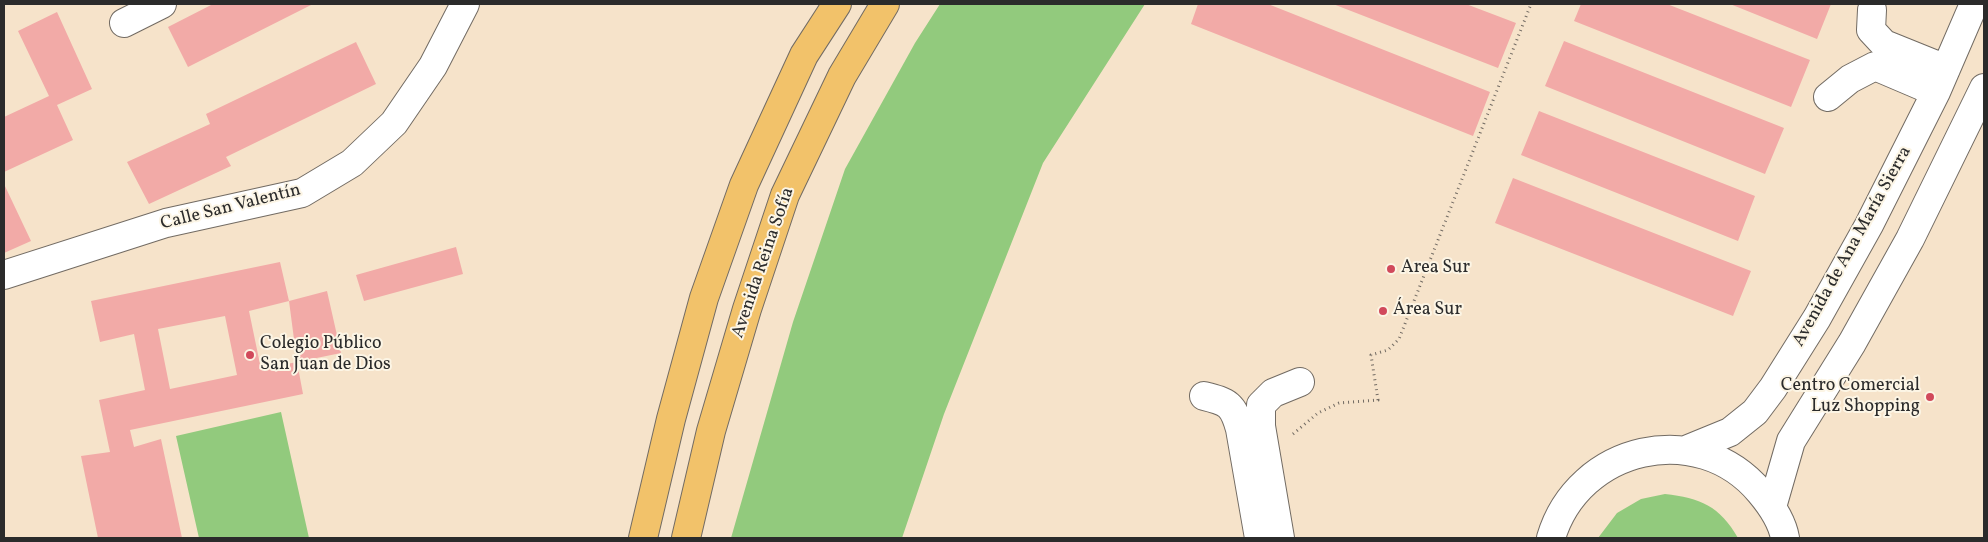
<!DOCTYPE html>
<html>
<head>
<meta charset="utf-8">
<style>
	body { margin:0 }
	#map { position:relative; width:1988px; height:542px; overflow:hidden; background:#f6e3ca; font-family:Vollkorn,serif }
	canvas { display:block }
	.frame { position:absolute; inset:0; border:5px solid #2b2b2b; pointer-events:none }
</style>
</head>
<body>
<div id="map">
<canvas width="1988" height="542"></canvas>
<div class="frame"></div>
</div>
<script>
const c = document.querySelector('canvas').getContext('2d');
c.lineJoin = 'round';
function paint(path, color) {
  c.fillStyle = color;
  c.fill(path, 'evenodd');
}
function trace(path, color, width, dash) {
  c.strokeStyle = color;
  c.lineWidth = width;
  c.lineCap = dash ? 'butt' : 'round';
  c.setLineDash(dash || []);
  c.stroke(path);
}
function drawText(font, color, halo, rows, align = 'center') {
  c.font = font + ' Vollkorn,serif';
  c.lineWidth = 4;
  c.setLineDash([]);
  c.textBaseline = 'middle';
  c.strokeStyle = halo;
  c.fillStyle = color;
  for (const [text, x, y, turn = 0] of rows) {
    c.save();
    c.translate(x, y);
    c.rotate((+turn || 0) * Math.PI / 180);
    c.textAlign = isNaN(turn) ? turn : align;
    if (halo) c.strokeText(text, 0, 0);
    c.fillText(text, 0, 0);
    c.restore();
  }
}
paint(new Path2D(`
	M940 4H1145L1043 163 944 414 902 538H731L793 322 845 169 915 43Z
	M281 412 309 538H199L176 436Z
	M1665 494C1700 498 1720 506 1738 538H1598L1617 513 1641 499Z`), '#92ca7d');
paint(new Path2D(`
	M213 4H313L188 67 168 27Z
	M1198 4H1268L1490 92 1473 136 1191 24Z
	M1333 4H1466L1516 23 1498 68Z
	M1581 4H1667L1810 60 1791 107 1574 21Z
	M1730 4H1831L1817 39Z
	M57 12 92 89 57 105 73 140 4 172V117L49 96 18 31Z
	M1564 41 1784 128 1765 174 1545 86Z
	M356 42 376 84 226 157 231 166 149 204 127 162 210 124 206 114Z
	M1539 111 1755 196 1738 241 1521 155Z
	M1513 178 1751 271 1733 316 1495 223Z
	M4 184 31 241 4 253Z
	M456 247 463 274 364 301 356 275Z
	M280 262 289 301 249 311 261 369 297 362 303 394 130 430 134 447 161 439 182 538H98L81 456 110 452 99 400 145 390 134 334 100 342 91 301ZM225 316 237 375 170 389 158 329Z
	M327 291 341 353 297 362 289 301Z`), '#f2aaa7');
const minor = new Path2D(`
	M1872 10 1871 30 1884 44 1946 69
	M124 23 162 4
	M1828 97 1850 79 1875 66 1936 92
	M4 275 166 223 302 193 352 163 394 123 433 66 465 4
	M1204 396C1228 402 1233 404 1240 429L1259 538
	M1686 450 1730 432 1755 412 1773 388 1817 318 1869 225 1936 92 1974 4
	M1772 507 1791 441 1852 343 1910 239 1984 88
	M1280 538 1261 426V405L1273 393 1300 382
	M1551 538C1578 446 1698 418 1760 492 1771 505 1782 521 1785 538`);
const major = new Path2D(`
	M643 538 671 419 704 298 744 185 804 55 837 4
	M686 538 711 431 747 309 785 195 842 76 885 4`);
trace(minor, '#726b63', 30);
trace(major, '#726b63', 30);
trace(new Path2D(`
	M1293 434 1318 413 1339 403 1378 400 1371 355 1388 350 1399 339 1531 4`), '#726b63', 3, [1, 4]);
trace(minor, '#fff', 28);
trace(major, '#f2c26a', 28);
for (const [x, y, r, color] of [
	[1391,269,5,"#d1495b"],
	[1383,311,5,"#d1495b"],
	[250,355,5,"#d1495b"],
	[1930,397,5,"#d1495b"]
]) {
  const dot = new Path2D();
  dot.arc(x, y, r, 0, 2 * Math.PI);
  c.fillStyle = color;
  c.fill(dot);
  trace(dot, '#fcf5e5', 2);
}
drawText('18px', '#2b2b2b', '#fcf5e5', [
	["Calle San Valentín",231,208,-14],
	["Avenida de Ana María Sierra",1853,247,-61],
	["Avenida Reina Sofía",764,263,-71]
]);
drawText('18px', '#2b2b2b', '#fcf5e5', [
	["Area Sur",1401,269],
	["Área Sur",1393,311],
	["Colegio Público",260,345],
	["San Juan de Dios",260,366],
	["Centro Comercial",1920,387,"right"],
	["Luz Shopping",1920,408,"right"]
], 'left');
</script>
</body>
</html>
